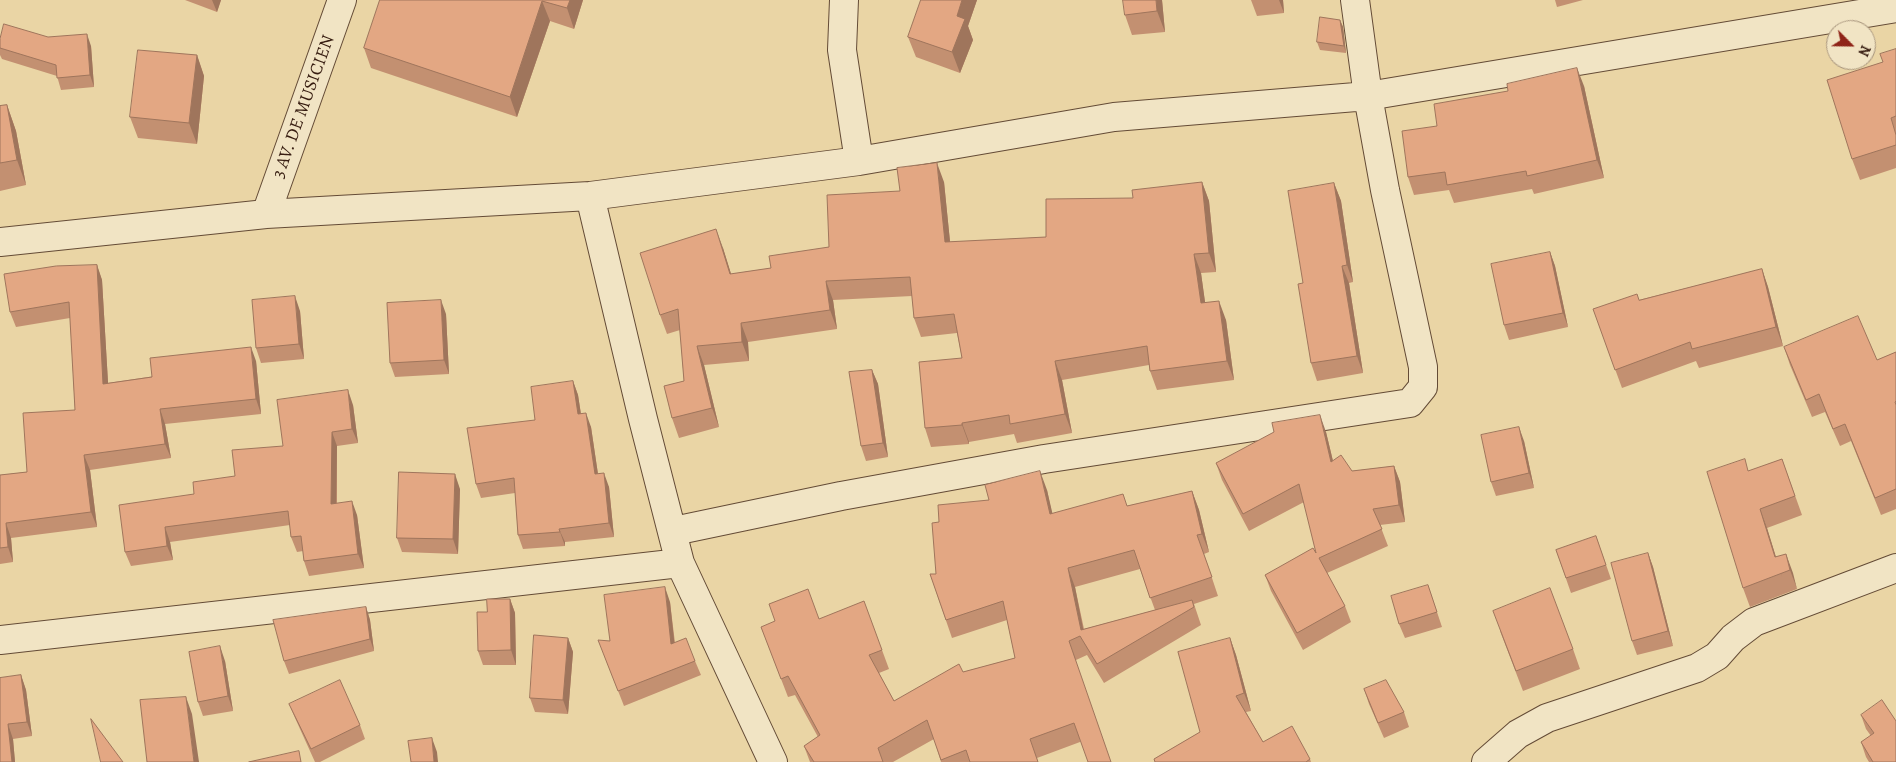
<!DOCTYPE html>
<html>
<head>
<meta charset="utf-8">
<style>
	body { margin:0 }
	#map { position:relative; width:1896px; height:762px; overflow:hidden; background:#ead5a5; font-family:Alegreya,serif }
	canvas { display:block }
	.north { position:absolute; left:1826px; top:20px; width:50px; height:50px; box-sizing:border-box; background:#f1e4c4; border:1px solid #a7947c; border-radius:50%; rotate:113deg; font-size:14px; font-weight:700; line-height:20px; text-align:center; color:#371d11 }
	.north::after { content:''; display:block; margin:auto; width:18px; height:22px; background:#8f2418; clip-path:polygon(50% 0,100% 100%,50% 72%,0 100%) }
</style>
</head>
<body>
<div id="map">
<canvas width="1896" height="762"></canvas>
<div class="north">N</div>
</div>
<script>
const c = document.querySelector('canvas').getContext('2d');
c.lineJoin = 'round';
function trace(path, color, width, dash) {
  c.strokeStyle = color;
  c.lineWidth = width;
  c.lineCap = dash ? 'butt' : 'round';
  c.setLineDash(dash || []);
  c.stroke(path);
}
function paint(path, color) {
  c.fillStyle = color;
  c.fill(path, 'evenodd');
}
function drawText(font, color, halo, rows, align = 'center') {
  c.font = font + ' Alegreya,serif';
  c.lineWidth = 4;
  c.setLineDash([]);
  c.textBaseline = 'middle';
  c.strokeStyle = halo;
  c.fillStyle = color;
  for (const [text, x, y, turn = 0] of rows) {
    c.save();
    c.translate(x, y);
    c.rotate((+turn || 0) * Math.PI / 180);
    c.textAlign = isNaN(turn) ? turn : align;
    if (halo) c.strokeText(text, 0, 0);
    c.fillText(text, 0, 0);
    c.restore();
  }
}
const minor = new Path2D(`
	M844 0 842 50 859 161
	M590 196 643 419 680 563 773 762
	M266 214 342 0
	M0 242 266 214 590 196 859 161 1114 117 1368 96 1896 8
	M674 531 841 496 1044 459 1410 403 1423 387V367L1385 190 1368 96 1355 0
	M0 640 680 563
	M1486 762 1518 734 1547 718 1697 668 1717 656 1733 638 1754 622 1896 568`);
trace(minor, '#644b36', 30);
trace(minor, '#f1e4c4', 28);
paint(new Path2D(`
	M185 0H221L217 12Z
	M380 0H583L574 29 550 21 517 117 371 68 364 48Z
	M921 0H977L968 26 973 40 960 73 916 57 908 37Z
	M1162 0 1165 32 1132 35 1125 15Z
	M1251 0H1283L1284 13 1257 16Z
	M1555 0H1583L1557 7Z
	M1340 20 1343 27 1346 53 1320 50 1317 42Z
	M48 37 91 46 94 87 61 90 57 76 2 59 0 55V39Z
	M1896 49V168L1860 180 1852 159 1883 62Z
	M197 55 204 76 197 144 138 138 130 117Z
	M1584 86 1604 178 1534 194 1532 189 1454 203 1449 190 1414 195 1408 177 1437 126Z
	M7 105 16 131 26 185 0 191V106Z
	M944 182 950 242 1046 237 1133 198 1202 182 1209 201 1216 272 1201 273 1205 303 1226 320 1234 380 1157 390 1150 371 1149 365 1062 380 1072 433 1017 443 1014 434 969 442V444L931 447 925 428 962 358 957 333 921 337 914 318 912 296 833 300 837 329 748 342 749 361 704 365 719 427 679 438 672 418 684 381 680 330 667 334 660 315 723 248 731 274 771 268 829 247 900 191Z
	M1334 183 1341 201 1353 282 1349 283 1363 373 1317 381 1311 363 1303 283Z
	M1550 252 1555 266 1568 327 1509 340 1504 325Z
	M97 265 102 280 108 383 256 361 261 414 165 424 171 458 90 470 97 527 11 538 13 562 0 564V475L27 472 75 410 70 318 16 327 10 312Z
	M1762 269 1768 287 1783 346 1699 368 1696 361 1622 388 1593 309 1639 300Z
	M300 311 304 359 261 363 256 348Z
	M446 314 449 374 395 377 390 363Z
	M1784 347 1877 360 1896 352V509L1881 515 1851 441 1840 446 1825 412 1812 417 1790 365Z
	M872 370 878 384 888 457 866 461 861 446Z
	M573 381 578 395 581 414 591 427 598 474 609 487 614 537 565 542V546L523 549 518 535 515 493 481 498 476 484 535 420Z
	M353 405 358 443 337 446V503L357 515 364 568 309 576 304 561 303 551 297 552 291 537 290 525 170 542 173 560 131 566 125 552 194 494 235 476 283 446Z
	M1326 432 1333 461 1352 471 1394 466 1400 482 1405 522 1380 525 1388 546 1327 573 1345 606 1351 622 1303 650 1271 591 1265 575 1316 553 1304 502 1249 531 1222 480 1216 463Z
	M1524 441 1534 488 1496 496 1491 482Z
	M1782 459 1802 515 1767 528 1776 557 1786 554 1797 589 1750 607 1743 588 1749 471Z
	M460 489 458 554 402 552 397 538Z
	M1047 490 1052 514 1127 506 1192 491 1199 510 1209 552 1204 554 1218 596 1194 604 1201 625 1104 683 1087 655 1076 660 1080 742 1037 758 1038 762H941L934 739 893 762H810L804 746 818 737 795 695 788 697 761 627 819 619 882 650 889 669 879 673 894 701 963 672 1015 658 1007 620 952 638 930 574H936L939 522 989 500ZM1140 569 1155 610 1084 629 1075 587Z
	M1596 536 1611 579 1571 593 1556 550Z
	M1648 553 1653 567 1673 646 1637 655 1632 641Z
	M1428 585 1442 627 1405 638 1399 624Z
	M510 599 515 613 516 665H483L478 651 487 612Z
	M670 602 675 643 695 661 701 675 624 706 604 655 610 641Z
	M366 607 370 620 374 651 289 674 284 661Z
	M1500 631 1573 649 1580 669 1523 691Z
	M568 638 573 652 568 714 535 712 530 698Z
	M1230 638 1236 655 1251 711 1246 712 1263 742 1310 759 1311 762H1155L1154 759 1200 732Z
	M225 661 233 711 203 716 198 702Z
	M21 675 26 690 32 736 13 739 15 762H0V678Z
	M1364 689 1404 712 1409 727 1384 738 1369 704Z
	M289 704 360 725 365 739 320 762H315L295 718Z
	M1861 715 1896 762H1869L1866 757 1861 742 1871 736 1866 729Z`), '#c39071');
paint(new Path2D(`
	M212 0H221L217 12Z
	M570 0H583L574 29 567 8Z
	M962 0H977L968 26 973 40 960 73 952 52 957 16Z
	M1156 0H1162L1165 32 1157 11Z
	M1279 0H1283L1284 13Z
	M542 1 550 21 517 117 510 97Z
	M1340 20 1343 27 1346 53 1344 46Z
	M87 34 91 46 94 87 90 75Z
	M197 55 204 76 197 144 189 123Z
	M1577 68 1584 86 1604 178 1597 160Z
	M7 105 16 131 26 185 17 160Z
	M937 163 944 182 952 261 945 242Z
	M1202 182 1209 201 1216 272 1209 253Z
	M1334 183 1341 201 1353 282 1347 265Z
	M716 229 723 248 737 293 730 274Z
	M1550 252 1555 266 1568 327 1563 313Z
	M1194 254 1201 273 1208 323 1201 303Z
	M97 265 102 280 109 399 103 384Z
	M1342 266 1349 283 1363 373 1357 356Z
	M1762 269 1768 287 1783 346 1776 327Z
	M826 281 833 300 837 329 830 310Z
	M295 296 300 311 304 359 299 344Z
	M441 300 446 314 449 374 444 360Z
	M1219 301 1226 320 1234 380 1227 361Z
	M741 323 748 342 749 361 742 342Z
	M697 346 704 365 719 427 712 408Z
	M251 347 256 361 261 414 256 399Z
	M1055 361 1062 380 1072 433 1065 414Z
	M872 370 878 384 888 457 883 443Z
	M573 381 578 395 583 428 578 414Z
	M348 390 353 405 358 443 352 429Z
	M160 409 165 424 171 458 165 444Z
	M586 413 591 427 600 488 595 474Z
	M1320 415 1326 432 1337 478 1331 462Z
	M962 423 969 442V444L962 425Z
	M1519 427 1524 441 1534 488 1529 473Z
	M332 432 337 446 336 518 331 504Z
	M84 455 90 470 97 527 91 512Z
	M1394 466 1400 482 1405 522 1399 505Z
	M1040 471 1047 490 1057 533 1050 514Z
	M604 473 609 487 614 537 609 523Z
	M455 474 460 489 458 554 453 539Z
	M1192 491 1199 510 1209 552 1202 534Z
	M352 501 357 515 364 568 358 554Z
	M1760 509 1767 528 1782 577 1775 557Z
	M6 523 11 538 13 562 8 547Z
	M165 527 170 542 173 560 167 546Z
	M559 529 565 542V546L560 532Z
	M1648 553 1653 567 1673 646 1668 631Z
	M1786 554 1793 573 1797 589 1790 570Z
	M1068 568 1075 587 1087 649 1081 630Z
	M665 587 670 602 676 658 671 644Z
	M510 599 515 613 516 665 511 650Z
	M366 607 370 620 374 651 370 639Z
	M568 638 573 652 568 714 563 700Z
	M1230 638 1236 655 1251 711 1244 693Z
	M220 646 225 661 233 711 228 696Z
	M21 675 26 690 32 736 27 722Z
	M186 697 192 714 199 762H194Z
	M8 724 13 739 15 762H12Z
	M432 738 437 752 438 762H434Z`), '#9f755c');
const building = new Path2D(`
	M380 0H570L567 8 542 1 510 97 364 48Z
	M921 0H962L957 16 965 19 952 52 908 37Z
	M1123 0H1156L1157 11 1125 15Z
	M1320 17 1340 20 1344 46 1317 42Z
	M4 24 48 37 87 34 90 75 57 78 56 65 0 48V39Z
	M1896 49V116L1891 118 1896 135V145L1852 159 1827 80 1883 62 1880 54Z
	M138 50 197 55 189 123 130 117Z
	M1577 68 1597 160 1527 176 1526 171 1447 185 1445 172 1408 177 1402 131 1437 126 1434 104 1508 91 1507 84Z
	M7 105 17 160 0 163V106Z
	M937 163 945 242 1046 237V199L1133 198 1132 190 1202 182 1209 253 1194 254 1201 303 1219 301 1227 361 1150 371 1147 346 1055 361 1065 414 1010 424 1009 415 962 423V425L925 428 919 362 962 358 954 314 914 318 910 277 826 281 830 310 741 323 742 342 697 346 712 408 672 418 664 386 684 381 678 309 660 315 640 253 716 229 730 274 771 268 769 256 829 247 827 195 900 191 897 168Z
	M1334 183 1347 265 1342 266 1357 356 1311 363 1298 284 1303 283 1288 191Z
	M1550 252 1563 313 1504 325 1491 264Z
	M97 265 103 384 152 377 150 358 251 347 256 399 160 409 165 444 84 455 91 512 6 523 8 547 0 548V475L27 472 23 413 75 410 69 302 10 312 4 274 56 266Z
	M1762 269 1776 327 1692 349 1690 342 1615 370 1593 309 1637 294 1639 300Z
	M295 296 299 344 256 348 252 300Z
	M441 300 444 360 390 363 387 303Z
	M1858 316 1877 360 1896 352V401L1895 402 1896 405V489L1875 498 1845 424 1833 429 1819 394 1806 400 1784 347Z
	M872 370 883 443 861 446 849 372Z
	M573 381 578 414 586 413 595 474 604 473 609 523 559 529 560 532 518 535 514 478 476 484 467 428 535 420 531 387Z
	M348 390 352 429 332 432 331 504 352 501 358 554 304 561 301 536 291 537 288 511 165 527 167 546 125 552 119 505 194 494 193 482 235 476 232 450 283 446 277 400Z
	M1320 415 1331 462 1341 455 1352 471 1394 466 1399 505 1373 509 1382 529 1319 558 1345 606 1297 633 1265 575 1313 548 1316 553 1299 484 1243 514 1216 463 1274 432 1272 423Z
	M1519 427 1529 473 1491 482 1481 435Z
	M1745 459 1748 471 1782 459 1795 496 1760 509 1775 557 1786 554 1790 570 1743 588 1707 472Z
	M1040 471 1050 514 1123 494 1127 506 1192 491 1202 534 1197 535 1212 577 1150 598 1134 550 1068 568 1081 630 1192 600 1194 607 1097 664 1080 636 1069 641 1111 762H1088L1074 723 1030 739 1038 762H970L966 750 941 760 927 720 878 748 883 762H814L804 746 820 735 788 676 781 679 761 627 775 621 769 604 808 589 819 619 864 601 882 650 869 655 894 701 959 664 963 672 1015 658 1003 601 946 620 930 574H936L932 523 939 522 938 505 989 500 985 485Z
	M399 472 455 474 453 539 397 538Z
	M1596 536 1606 565 1566 578 1556 550Z
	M1648 553 1668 631 1632 641 1611 563Z
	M1428 585 1437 612 1399 624 1391 596Z
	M665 587 671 644 686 638 695 661 618 691 598 640 610 641 604 595Z
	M1550 588 1573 649 1516 671 1493 611Z
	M487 599H510L511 650 478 651 477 612H487Z
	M366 607 370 639 284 661 273 620Z
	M534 635 568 638 563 700 530 698Z
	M1230 638 1244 693 1236 696 1263 742 1292 726 1310 759 1306 762H1155L1154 759 1200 732 1178 652Z
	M220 646 228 696 198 702 189 652Z
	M21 675 27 722 8 724 12 762H0V678Z
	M340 680 360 725 311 749 289 704Z
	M1386 680 1404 712 1378 723 1364 689Z
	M186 697 194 762H147L140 700Z
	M1882 700 1896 721V762H1873L1861 742 1874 733 1861 715Z
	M91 719 123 762H101Z
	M432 738 434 762H411L408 741Z
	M299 751 301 762H249Z`);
paint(building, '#e3a783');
trace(building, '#9f755c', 1);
drawText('18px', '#371d11', '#f1e4c4', [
	["3 AV. DE MUSICIEN",304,107,-70]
]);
</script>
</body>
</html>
